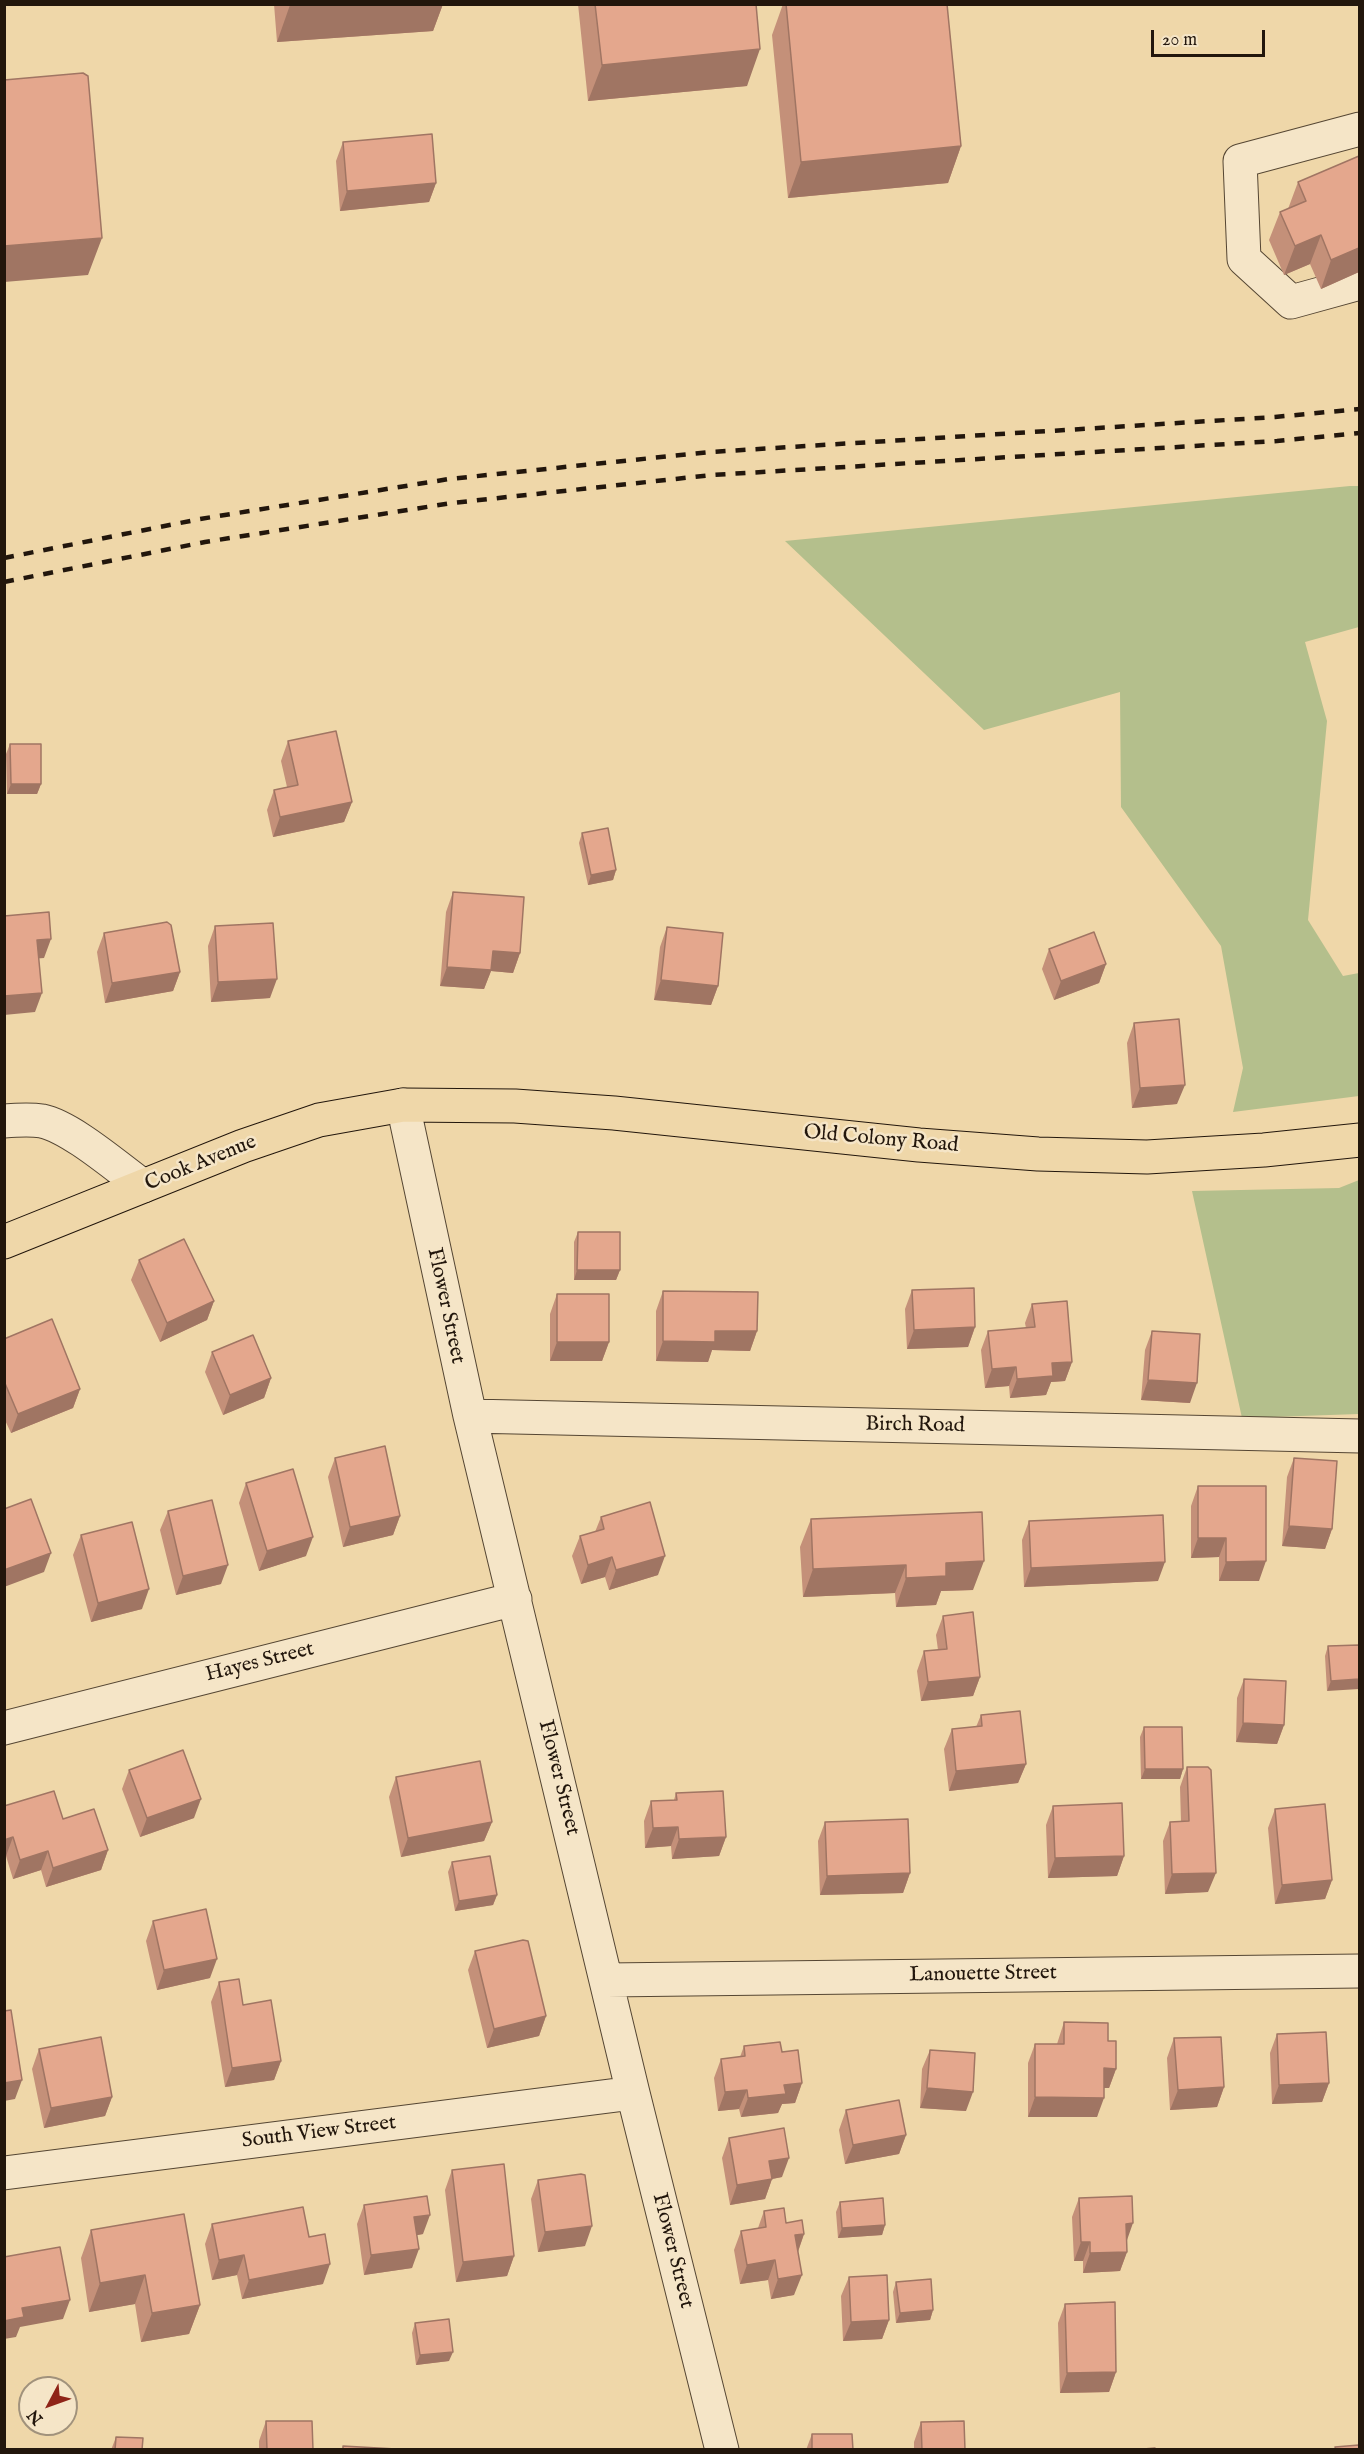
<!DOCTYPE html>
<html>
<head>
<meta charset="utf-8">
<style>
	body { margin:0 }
	#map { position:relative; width:1364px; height:2454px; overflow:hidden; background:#efd7a9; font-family:"IM FELL English",serif }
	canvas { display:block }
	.frame { position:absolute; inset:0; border:6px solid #22160c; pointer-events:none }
	.north { position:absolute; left:18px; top:2376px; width:60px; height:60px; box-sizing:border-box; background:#f5e5c7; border:2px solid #a1927c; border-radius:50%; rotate:229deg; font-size:16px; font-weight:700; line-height:24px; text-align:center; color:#22160c }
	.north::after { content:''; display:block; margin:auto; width:21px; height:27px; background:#8f2418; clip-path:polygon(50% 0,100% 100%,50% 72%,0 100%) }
	.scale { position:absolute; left:1151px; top:30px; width:114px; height:27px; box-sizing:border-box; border:3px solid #22160c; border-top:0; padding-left:8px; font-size:18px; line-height:21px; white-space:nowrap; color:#22160c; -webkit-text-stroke:4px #f5e5c7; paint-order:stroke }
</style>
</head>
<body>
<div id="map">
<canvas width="1364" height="2454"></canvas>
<div class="frame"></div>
<div class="north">N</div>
<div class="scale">20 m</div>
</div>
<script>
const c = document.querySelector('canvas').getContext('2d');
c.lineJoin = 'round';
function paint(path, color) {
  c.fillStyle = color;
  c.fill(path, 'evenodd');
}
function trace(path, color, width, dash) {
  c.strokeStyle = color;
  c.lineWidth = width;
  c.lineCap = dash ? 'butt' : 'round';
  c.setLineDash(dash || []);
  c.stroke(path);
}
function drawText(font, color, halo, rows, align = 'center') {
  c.font = font + ' "IM FELL English",serif';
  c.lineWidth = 5;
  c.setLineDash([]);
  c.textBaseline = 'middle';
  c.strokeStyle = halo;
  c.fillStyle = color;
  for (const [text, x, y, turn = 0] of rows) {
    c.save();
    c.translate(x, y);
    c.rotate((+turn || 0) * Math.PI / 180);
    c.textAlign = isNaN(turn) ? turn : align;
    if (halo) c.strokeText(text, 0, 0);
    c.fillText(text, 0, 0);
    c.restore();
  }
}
paint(new Path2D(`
	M1350 486H1359V627L1305 642 1327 721 1308 920 1343 976 1359 973V1096L1233 1112 1243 1068 1221 946 1121 807 1120 692 984 730 785 541Z
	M1359 1180V1414L1242 1418 1192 1191 1339 1188Z`), '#b4bf8c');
const minor = new Path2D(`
	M1360 129 1240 161 1244 259 1291 302 1360 283
	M403 1105 470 1416 633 2093 722 2450
	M4 1121C16 1120 30 1119 42 1121 71 1127 118 1168 143 1186
	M470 1416 1360 1436
	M4 1728 515 1599
	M607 1980 1360 1971
	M4 2173 633 2093`);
const major = new Path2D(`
	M4 1242 243 1146 319 1120 403 1105 515 1106 614 1113 919 1145 1038 1154 1147 1157 1264 1150 1360 1140`);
trace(minor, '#554633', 35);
trace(major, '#22160c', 35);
trace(minor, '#f5e5c7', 33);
trace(major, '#efd7a9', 33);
trace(new Path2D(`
	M4 558 200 519 449 479 710 452 1275 417 1360 409
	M4 582 205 542 452 503 712 475 1277 441 1360 433`), '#22160c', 4.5, [10, 10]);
paint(new Path2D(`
	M274 4H443L433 31 277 42Z
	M578 4H756L747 86 588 101Z
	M783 4H947L961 146 948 183 788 198 772 35Z
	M343 142 436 183 429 202 340 211 336 161Z
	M1298 182 1359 272 1321 289 1310 264 1284 275 1269 240 1280 212 1288 209Z
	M288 741 352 802 344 822 273 837 267 810 274 790 287 787 281 761Z
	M10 744 41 784 37 794H7L6 754Z
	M582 833 616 870 613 880 588 885 579 843Z
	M453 892 520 953 513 973 491 971 484 989 440 986 446 912Z
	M215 926 270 998 211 1002 208 946Z
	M667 927 718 986 711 1005 654 1000 660 947Z
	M104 933 180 972 173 991 105 1003 97 952Z
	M1049 949 1106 964 1099 983 1054 1000 1042 969Z
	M1134 1023 1177 1104 1132 1108 1127 1043Z
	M578 1232 620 1270 616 1280H574V1242Z
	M139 1260 214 1301 207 1320 160 1342 131 1280Z
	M912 1290 975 1327 968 1347 907 1349 905 1309Z
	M663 1291 757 1331 750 1351 712 1350 708 1362 656 1361V1311Z
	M557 1294 609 1342 602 1361H550V1314Z
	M1032 1304 1072 1362 1065 1381 1051 1382 1046 1395 1010 1398 1009 1386 985 1388 981 1350 988 1331 1026 1328 1025 1323Z
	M1152 1331 1190 1403 1141 1400 1145 1350Z
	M4 1339 80 1389 73 1408 11 1433 4 1418Z
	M212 1352 271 1378 264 1398 223 1415 205 1372Z
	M335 1458 400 1516 393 1535 343 1547 328 1477Z
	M1294 1458 1332 1529 1325 1549 1282 1546 1287 1477Z
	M246 1483 306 1556 259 1571 239 1503Z
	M1198 1486 1259 1581H1219V1557L1191 1558V1506Z
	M168 1511 221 1584 176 1595 160 1530Z
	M601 1517 658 1575 609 1590 605 1577 581 1584 572 1556 580 1536 595 1532Z
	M811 1519 973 1590 941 1591 936 1605 896 1607 895 1593 803 1597 800 1547Z
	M1029 1521 1158 1581 1024 1587 1022 1540Z
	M81 1535 142 1609 91 1622 73 1555Z
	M943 1616 980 1677 973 1696 921 1701 917 1671 924 1651 938 1650 936 1635Z
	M1359 1645 1327 1691 1325 1656 1328 1646Z
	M1244 1679 1284 1725 1277 1744 1236 1742 1237 1698Z
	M981 1715 1026 1764 1018 1783 949 1791 944 1749 952 1729 976 1727Z
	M1144 1727 1183 1769 1180 1779H1141L1140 1737Z
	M1187 1767 1208 1892 1165 1894 1163 1841 1170 1822H1181L1180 1787Z
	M129 1770 194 1818 140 1837 122 1789Z
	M396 1777 492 1822 484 1841 401 1857 389 1797Z
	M676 1793 726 1837 719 1856 672 1859 671 1846 645 1848 644 1821 651 1801 674 1800Z
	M4 1806 63 1819 108 1850 101 1870 46 1887 41 1870 13 1879 6 1856 4 1857Z
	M1053 1806 1124 1856 1117 1876 1048 1878 1046 1825Z
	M1275 1809 1332 1880 1325 1899 1275 1904 1268 1828Z
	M825 1822 910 1873 903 1893 820 1895 818 1841Z
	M452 1862 497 1895 493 1905 455 1911 448 1872Z
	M153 1921 210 1978 157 1990 146 1941Z
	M475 1951 546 2016 539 2036 487 2048 468 1970Z
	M219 1982 281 2061 274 2080 225 2087 211 2002Z
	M1064 2022 1116 2069 1109 2088H1104L1097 2117H1028V2063L1035 2044H1057Z
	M1277 2034 1329 2083 1322 2102 1272 2104 1270 2053Z
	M1174 2038 1224 2087 1217 2107 1170 2110 1167 2058Z
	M744 2046 782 2052 802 2083 795 2103 782 2104 778 2113 741 2117 739 2109 718 2111 714 2078 721 2059 740 2057Z
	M39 2049 112 2097 105 2116 44 2128 32 2069Z
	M930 2050 966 2111 920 2108 922 2069Z
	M846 2110 906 2135 899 2154 845 2164 839 2130Z
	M729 2138 782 2177 772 2179 765 2199 730 2205 722 2158Z
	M452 2170 514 2256 507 2276 456 2282 445 2190Z
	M538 2180 585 2246 538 2252 531 2199Z
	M1079 2198 1126 2240 1127 2252 1120 2271 1083 2273V2261H1074L1072 2217Z
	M840 2202 885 2225 882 2235 838 2238 836 2212Z
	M364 2205 423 2234 417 2235 412 2268 364 2275 357 2224Z
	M764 2211 786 2223 804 2234 798 2252 794 2295 771 2299 768 2280 740 2284 734 2250 741 2231 758 2228Z
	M212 2224 309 2237 323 2284 242 2299 237 2275 212 2280 205 2244Z
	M91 2230 200 2305 189 2334 141 2342 135 2304 89 2312 81 2258Z
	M849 2277 889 2320 882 2339 843 2341 841 2296Z
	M896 2282 933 2310 930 2320 896 2323 893 2292Z
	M1065 2304 1116 2372 1109 2392 1060 2393 1058 2323Z
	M415 2323 449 2361 416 2365 412 2333Z
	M266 2421 313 2450H259V2441Z
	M921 2422 965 2450H914V2442Z
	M812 2434V2450H806Z
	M116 2437 142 2450H111Z`), '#c49079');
paint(new Path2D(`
	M300 4H443L433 31 277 42 290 5Z
	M760 49 747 86 588 101 602 65Z
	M961 146 948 183 788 198 801 162Z
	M436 183 429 202 340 211 347 191Z
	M1321 235 1310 264 1284 275 1295 246Z
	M102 238 88 275 4 282V246Z
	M1359 248V272L1321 289 1331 260Z
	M11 784H41L37 794H7Z
	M352 802 344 822 273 837 280 817Z
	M616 870 613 880 588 885 591 875Z
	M51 939 44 958 30 959 37 940Z
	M493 951 520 953 513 973 491 971 484 989 440 986 447 967Z
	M1106 964 1099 983 1054 1000 1061 981Z
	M180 972 173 991 105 1003 112 983Z
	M277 979 270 998 211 1002 218 982Z
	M661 980 718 986 711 1005 654 1000Z
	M42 993 35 1012 4 1015V996Z
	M1185 1085 1177 1104 1132 1108 1140 1088Z
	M577 1270H620L616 1280H574Z
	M214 1301 207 1320 160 1342 167 1323Z
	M975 1327 968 1347 907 1349 914 1330Z
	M715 1331H757L750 1351 712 1350 708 1362 656 1361 663 1341Z
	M557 1342H609L602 1361H550Z
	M1072 1362 1065 1381 1051 1382 1046 1395 1010 1398 1017 1379 1052 1363Z
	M1016 1367 1009 1386 985 1388 992 1369Z
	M271 1378 264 1398 223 1415 230 1395Z
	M1148 1380 1197 1383 1190 1403 1141 1400Z
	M80 1389 73 1408 11 1433 18 1414Z
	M400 1516 393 1535 343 1547 350 1527Z
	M1289 1526 1332 1529 1325 1549 1282 1546Z
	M313 1537 306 1556 259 1571 267 1551Z
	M1198 1538H1226L1219 1557 1191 1558Z
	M51 1553 44 1572 4 1587V1570Z
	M665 1556 658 1575 609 1590 616 1570Z
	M612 1557 605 1577 581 1584 588 1565Z
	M984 1561 973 1590 941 1591 936 1605 896 1607 906 1578 946 1563Z
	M1266 1561 1259 1581H1219L1226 1562Z
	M1165 1562 1158 1581 1024 1587 1031 1568Z
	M228 1565 221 1584 176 1595 183 1576Z
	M906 1565 895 1593 803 1597 813 1569Z
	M149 1589 142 1609 91 1622 98 1603Z
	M980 1677 973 1696 921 1701 928 1682Z
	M1359 1679V1689L1327 1691 1331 1681Z
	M1243 1723 1284 1725 1277 1744 1236 1742Z
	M1026 1764 1018 1783 949 1791 956 1771Z
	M1145 1769H1183L1180 1779H1141Z
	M201 1799 194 1818 140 1837 147 1818Z
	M492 1822 484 1841 401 1857 408 1838Z
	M678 1827 671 1846 645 1848 653 1828Z
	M13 1837 6 1856 4 1857V1840Z
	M726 1837 719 1856 672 1859 679 1839Z
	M108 1850 101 1870 46 1887 53 1868Z
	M48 1851 41 1870 13 1879 20 1860Z
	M1124 1856 1117 1876 1048 1878 1055 1858Z
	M910 1873 903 1893 820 1895 827 1876Z
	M1216 1873 1208 1892 1165 1894 1172 1874Z
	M1332 1880 1325 1899 1275 1904 1282 1885Z
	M497 1895 493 1905 455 1911 459 1901Z
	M217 1959 210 1978 157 1990 164 1970Z
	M546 2016 539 2036 487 2048 494 2029Z
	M281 2061 274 2080 225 2087 232 2068Z
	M1104 2068 1116 2069 1109 2088H1097Z
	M22 2080 15 2099 4 2101V2083Z
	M802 2083 795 2103 782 2104 778 2113 741 2117 748 2098 784 2085Z
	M1329 2083 1322 2102 1272 2104 1279 2085Z
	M1224 2087 1217 2107 1170 2110 1178 2090Z
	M927 2088 973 2092 966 2111 920 2108Z
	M747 2090 739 2109 718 2111 725 2092Z
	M112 2097 105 2116 44 2128 51 2108Z
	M1035 2097 1104 2098 1097 2117H1028Z
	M906 2135 899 2154 845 2164 853 2145Z
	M789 2158 782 2177 772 2179 765 2199 730 2205 737 2185 769 2161Z
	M430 2215 423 2234 407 2237 414 2217Z
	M1133 2223 1126 2243V2224Z
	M885 2225 882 2235 838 2238 842 2228Z
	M592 2226 585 2246 538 2252 545 2232Z
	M804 2234 797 2254 795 2235Z
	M1081 2242H1090L1083 2261H1074Z
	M419 2249 412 2268 364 2275 371 2255Z
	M1127 2252 1120 2271 1083 2273 1090 2253Z
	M244 2255 237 2275 212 2280 219 2260Z
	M514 2256 507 2276 456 2282 463 2262Z
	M775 2260 768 2280 740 2284 747 2265Z
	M330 2264 323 2284 242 2299 249 2280Z
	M145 2275 135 2304 89 2312 100 2283Z
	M802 2275 794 2295 771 2299 778 2279Z
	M70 2300 63 2319 20 2327 16 2337 4 2339V2321L22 2308Z
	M200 2305 189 2334 141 2342 152 2313Z
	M933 2310 930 2320 896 2323 900 2313Z
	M889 2320 882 2339 843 2341 851 2322Z
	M453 2352 449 2361 416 2365 420 2355Z
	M1116 2372 1109 2392 1060 2393 1067 2373Z`), '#a07563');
const building = new Path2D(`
	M595 4H756L760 49 602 65Z
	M786 4H947L961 146 801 162Z
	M83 73 88 76 102 238 4 246V80Z
	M432 134 436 183 347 191 343 142Z
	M1359 156V248L1331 260 1321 235 1295 246 1280 212 1306 201 1298 182Z
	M336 731 352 802 280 817 274 790 298 785 288 741Z
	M10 744H41V784H11Z
	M608 828 616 870 591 875 582 833Z
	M453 892 524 897 520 953 493 951 491 970 447 967Z
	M49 912 51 939 37 940 42 993 4 996V916Z
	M167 922 171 925 180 972 112 983 104 933Z
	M273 923 277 979 218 982 215 926Z
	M667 927 723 933 718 986 661 980Z
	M1094 932 1106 964 1061 981 1049 949Z
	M1179 1019 1185 1085 1140 1088 1134 1023Z
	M578 1232H620V1270H577Z
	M184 1239 214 1301 167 1323 139 1260Z
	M974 1288 975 1327 914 1330 912 1290Z
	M663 1291 758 1292 757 1331H715V1342L663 1341Z
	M557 1294H609V1342H557Z
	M1067 1301 1072 1362 1052 1363 1053 1376 1017 1379 1016 1367 992 1369 988 1331 1035 1327 1032 1304Z
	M52 1319 80 1389 18 1414 4 1381V1339Z
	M1152 1331 1200 1334 1197 1383 1148 1380Z
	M253 1335 271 1378 230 1395 212 1352Z
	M385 1446 400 1516 350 1527 335 1458Z
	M1294 1458 1337 1461 1332 1529 1289 1526Z
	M293 1469 313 1537 267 1551 246 1483Z
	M1198 1486H1266V1561L1226 1562V1538H1198Z
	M31 1499 51 1553 4 1570V1509Z
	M212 1500 228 1565 183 1576 168 1511Z
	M650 1502 665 1556 616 1570 612 1557 588 1565 580 1536 604 1529 601 1517Z
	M982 1512 984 1561 946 1563V1576L906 1578V1565L813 1569 811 1519Z
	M1163 1515 1165 1562 1031 1568 1029 1521Z
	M132 1522 149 1589 98 1603 81 1535Z
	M973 1612 980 1677 928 1682 924 1651 947 1649 943 1616Z
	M1359 1645V1679L1331 1681 1328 1646Z
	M1244 1679 1286 1681 1284 1725 1243 1723Z
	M1020 1711 1026 1764 956 1771 952 1729 982 1726 981 1715Z
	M1144 1727H1182L1183 1769H1145Z
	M183 1750 201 1799 147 1818 129 1770Z
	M480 1761 492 1822 408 1838 396 1777Z
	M1187 1767H1208L1211 1770 1216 1873 1172 1874 1170 1822 1189 1821Z
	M54 1791 63 1819 94 1809 108 1850 53 1868 48 1851 20 1860 13 1837 4 1840V1806Z
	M723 1791 726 1837 679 1839 678 1827 653 1828 651 1801 677 1800 676 1793Z
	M1122 1803 1124 1856 1055 1858 1053 1806Z
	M1325 1804 1332 1880 1282 1885 1275 1809Z
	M908 1819 910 1873 827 1876 825 1822Z
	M490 1856 497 1895 459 1901 452 1862Z
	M206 1909 217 1959 164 1970 153 1921Z
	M523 1940 528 1941 546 2016 494 2029 475 1951Z
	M239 1979 243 2005 271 2000 281 2061 232 2068 219 1982Z
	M11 2010 22 2080 4 2083V2011Z
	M1064 2022 1108 2023V2041H1116V2069L1104 2068V2098L1035 2097V2044H1064Z
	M1326 2032 1329 2083 1279 2085 1277 2034Z
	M101 2037 112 2097 51 2108 39 2049Z
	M1221 2037 1224 2087 1178 2090 1174 2038Z
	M780 2042 782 2052 798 2050 802 2083 784 2085 786 2094 748 2098 747 2090 725 2092 721 2059 745 2056 744 2046Z
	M930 2050 975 2053 973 2092 927 2088Z
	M899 2100 906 2135 853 2145 846 2110Z
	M784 2128 789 2158 769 2161 772 2179 737 2185 729 2138Z
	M504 2164 514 2256 463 2262 452 2170Z
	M581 2174 585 2175 592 2226 545 2232 538 2180Z
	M427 2196 430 2215 414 2217 419 2249 371 2255 364 2205Z
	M1132 2196 1133 2223 1126 2224 1127 2252 1090 2253V2242H1081L1079 2198Z
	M883 2198 885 2225 842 2228 840 2202Z
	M303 2207 309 2237 325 2234 330 2264 249 2280 244 2255 219 2260 212 2224Z
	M784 2208 786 2223 802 2220 804 2234 795 2235 802 2275 778 2279 775 2260 747 2265 741 2231 766 2227 764 2211Z
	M184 2214 200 2305 152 2313 145 2275 100 2283 91 2230Z
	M60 2247 70 2300 22 2308 24 2317 4 2321V2257Z
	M887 2275 889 2320 851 2322 849 2277Z
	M931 2279 933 2310 900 2313 896 2282Z
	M1115 2302 1116 2372 1067 2373 1065 2304Z
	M449 2319 453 2352 420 2355 415 2323Z
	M266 2421H312L313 2450H267Z
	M964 2421 965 2450H922L921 2422Z
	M812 2434H852L853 2450H812Z
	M116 2437 143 2438 142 2450H115Z
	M1359 2445V2450H1336L1335 2447Z
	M343 2446 396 2449V2450H343Z
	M1155 2448V2450H1132Z
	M224 2449V2450H174Z`);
paint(building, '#e4a78d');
trace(building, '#a07563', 1.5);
drawText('21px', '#22160c', '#f5e5c7', [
	["Old Colony Road",881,1140,5],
	["Cook Avenue",201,1164,-22],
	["Flower Street",445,1306,78],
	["Birch Road",915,1426,1],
	["Hayes Street",260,1663,-14],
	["Flower Street",558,1778,76],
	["Lanouette Street",983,1975,-1],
	["South View Street",319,2133,-7],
	["Flower Street",672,2251,76]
]);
</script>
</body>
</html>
